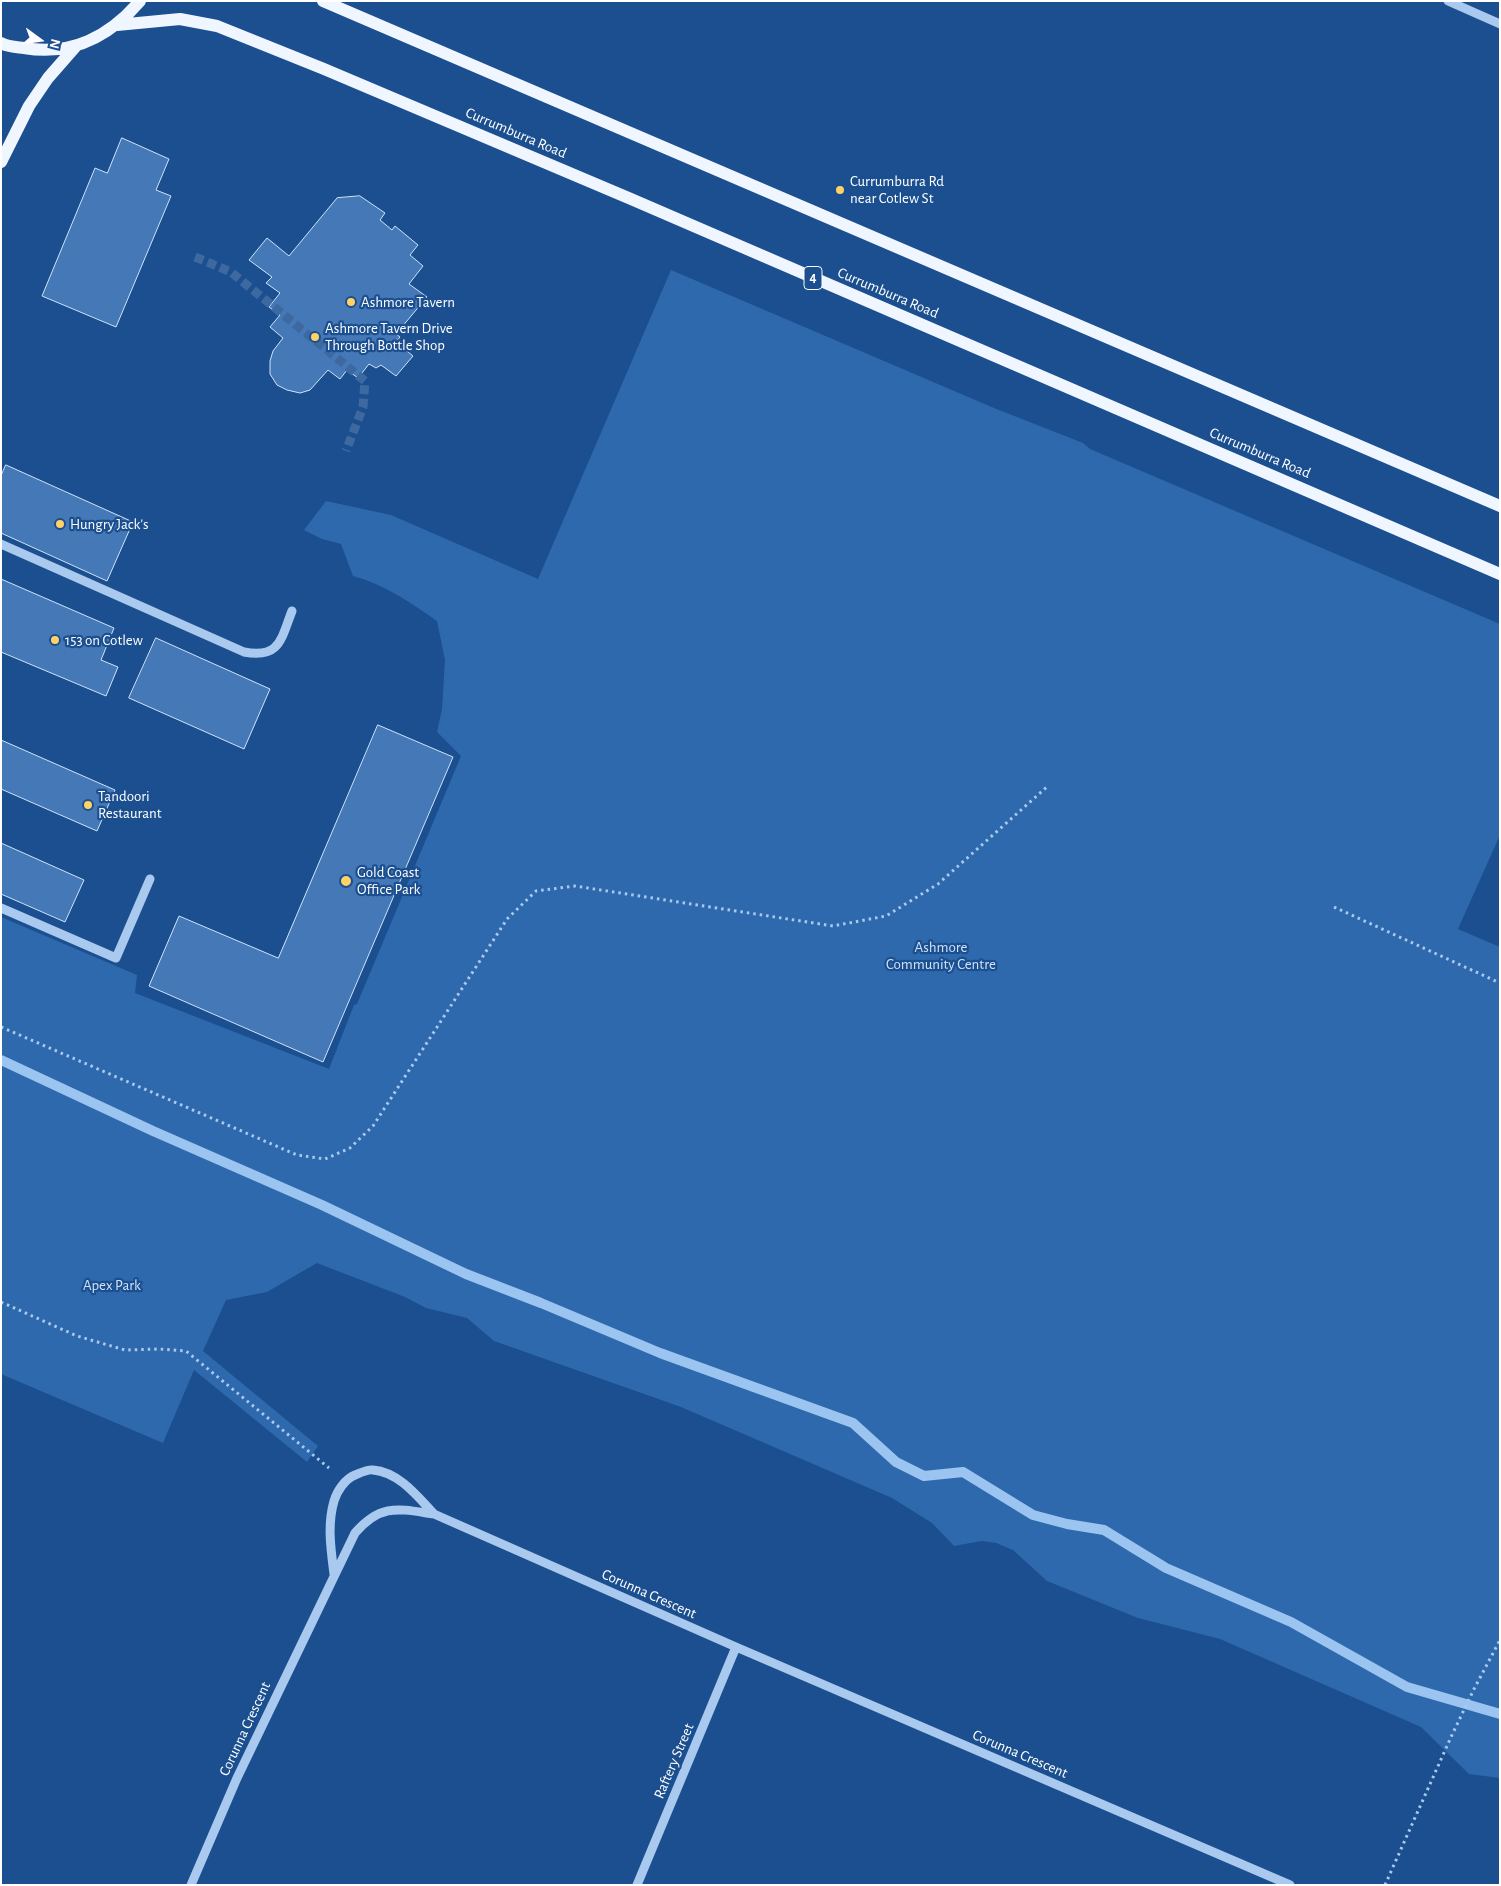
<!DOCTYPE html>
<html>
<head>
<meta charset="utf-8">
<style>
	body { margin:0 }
	#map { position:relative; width:1501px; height:1886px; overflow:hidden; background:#1b4f8f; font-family:"Alegreya Sans",sans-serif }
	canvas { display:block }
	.frame { position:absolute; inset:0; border:2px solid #fff; pointer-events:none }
	.north { position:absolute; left:15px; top:15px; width:50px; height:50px; -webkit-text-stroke:4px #1b4f8f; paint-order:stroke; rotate:104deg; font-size:14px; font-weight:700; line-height:20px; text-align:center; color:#fff }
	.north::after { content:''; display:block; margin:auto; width:18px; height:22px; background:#fff; clip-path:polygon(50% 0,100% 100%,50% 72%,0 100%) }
</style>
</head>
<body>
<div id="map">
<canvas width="1501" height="1886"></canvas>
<div class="frame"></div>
<div class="north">N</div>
</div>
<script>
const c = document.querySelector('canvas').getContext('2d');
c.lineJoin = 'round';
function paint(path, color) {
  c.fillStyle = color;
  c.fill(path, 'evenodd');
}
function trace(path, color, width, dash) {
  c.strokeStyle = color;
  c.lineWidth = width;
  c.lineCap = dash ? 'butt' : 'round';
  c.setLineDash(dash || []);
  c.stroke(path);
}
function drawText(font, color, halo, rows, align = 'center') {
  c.font = font + ' "Alegreya Sans",sans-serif';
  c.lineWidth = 4.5;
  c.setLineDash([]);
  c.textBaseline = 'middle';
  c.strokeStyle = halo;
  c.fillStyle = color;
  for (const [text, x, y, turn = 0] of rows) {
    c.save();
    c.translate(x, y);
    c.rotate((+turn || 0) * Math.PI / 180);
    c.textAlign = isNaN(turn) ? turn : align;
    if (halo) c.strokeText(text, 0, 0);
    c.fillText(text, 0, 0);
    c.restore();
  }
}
paint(new Path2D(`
	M671 270 994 408 1083 443 1090 449 1500 624V835L1458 929 1500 947V1778L1469 1774 1421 1727 1220 1639 1138 1618 1047 1581 1013 1550 996 1543 982 1541 954 1546 932 1523 892 1498 681 1407 494 1341 467 1318 426 1308 405 1297 317 1263 267 1292 226 1300 203 1351 318 1446 307 1462 194 1370 163 1443 1 1374V917L137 975 135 993 329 1069 354 1005 357 1004 461 756 437 732 442 709 445 660 437 621C411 603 384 584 353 576L341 544 322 539 304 530 326 501 391 515 538 579Z`), '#2e69ad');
trace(new Path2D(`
	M1 1060 153 1131 322 1205 466 1274 541 1303 660 1353 853 1423 896 1462 924 1476 963 1472 1033 1515 1067 1524 1104 1530 1166 1568 1291 1622 1407 1687 1500 1714`), '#9cc4f0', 10);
const building = new Path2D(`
	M122 138 169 159 156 190 171 196 116 327 42 296 95 168 107 173Z
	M360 196 385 213 380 220 392 230 395 226 418 245 410 255 423 266 409 284 427 297 396 334 400 337 396 342 413 356 396 376 381 365 376 368 369 364 358 378 347 370 340 379 328 370 310 390 300 393 287 390 277 385 270 374V361L273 351 283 338 270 327 280 315 269 307 280 293 266 283 272 277 249 260 267 238 289 256 337 198Z
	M6 465 133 522 107 581 1 533V476Z
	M1 579 114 628 101 660 118 667 106 696 1 652Z
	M156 638 270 689 244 749 129 698Z
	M378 725 453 757 323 1062 149 986 179 916 278 958Z
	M1 740 115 790 97 831 1 789Z
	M1 843 84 880 65 922 1 894Z`);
paint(building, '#4478b7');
trace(building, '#cfe3fa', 1);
trace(new Path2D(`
	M195 257 231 272 365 381 363 407 346 451`), '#3d69a0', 9, [9, 4.5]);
trace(new Path2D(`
	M1334 907 1500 983
	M1 1027 297 1155 325 1159 350 1148 373 1126 507 919 536 891 575 886 833 926 886 916 938 884 1049 785
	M1 1302 77 1336 125 1350 159 1349 186 1351 329 1468
	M1385 1885 1451 1737 1474 1689 1500 1640`), '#a9c9ee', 3, [2.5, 4]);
trace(new Path2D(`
	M1448 1 1500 24
	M1 544 244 652C280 659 281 639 292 611
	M1 908 116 958 150 879
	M334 1574C331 1550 327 1525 334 1501 337 1491 345 1479 355 1475 360 1473 368 1469 373 1470 399 1472 418 1497 434 1514
	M191 1885 237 1778 355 1533C381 1503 399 1509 434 1514L736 1647 1290 1885
	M637 1885 736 1647`), '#a9c9ee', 9);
trace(new Path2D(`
	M323 1 1500 506
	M117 25 180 19 217 26 324 69 631 199 1500 574
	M1 43C8 47 16 47 24 48 72 56 109 37 140 1
	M1 162 29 106 48 78 76 46`), '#f0f6ff', 12);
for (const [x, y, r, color] of [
	[840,190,5,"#ffd166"],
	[351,302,5,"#ffd166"],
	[315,337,5,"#ffd166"],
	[60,524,5,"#ffd166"],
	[55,640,5,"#ffd166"],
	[88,805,5,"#ffd166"],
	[346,881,6,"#ffd166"]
]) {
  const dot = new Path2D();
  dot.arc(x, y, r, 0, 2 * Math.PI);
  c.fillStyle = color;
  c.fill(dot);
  trace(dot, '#1b4f8f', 2);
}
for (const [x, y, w] of [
	[813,278,18]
]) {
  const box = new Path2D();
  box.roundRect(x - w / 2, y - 11.5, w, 23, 4);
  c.fillStyle = '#1b4f8f';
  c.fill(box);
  trace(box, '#fff', 1);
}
drawText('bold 14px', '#fff', null, [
	["4",813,278]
]);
drawText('15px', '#fff', '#1b4f8f', [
	["Currumburra Road",516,133,23],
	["Currumburra Road",888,293,23],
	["Currumburra Road",1260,453,23],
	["Corunna Crescent",649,1594,24],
	["Corunna Crescent",245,1729,-65],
	["Corunna Crescent",1020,1754,23],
	["Raftery Street",674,1761,-67]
]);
drawText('15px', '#fff', '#1b4f8f', [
	["Currumburra Rd",850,181],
	["near Cotlew St",850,198],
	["Ashmore Tavern",361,302],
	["Ashmore Tavern Drive",325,328],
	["Through Bottle Shop",325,345],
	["Hungry Jack's",70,524],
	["153 on Cotlew",65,640],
	["Tandoori",98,796],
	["Restaurant",98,813],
	["Gold Coast",357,872],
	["Office Park",357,889]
], 'left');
drawText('15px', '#cfe3fa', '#1b4f8f', [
	["Ashmore",941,947],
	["Community Centre",941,964],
	["Apex Park",112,1285]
]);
</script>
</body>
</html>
